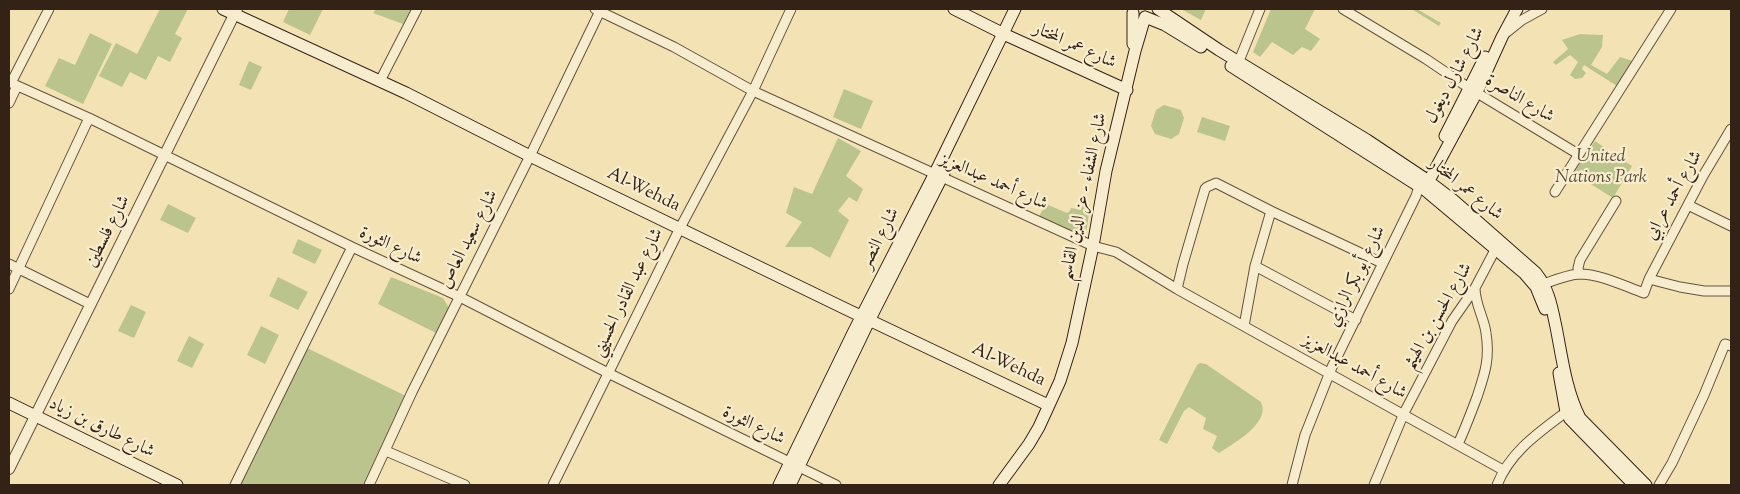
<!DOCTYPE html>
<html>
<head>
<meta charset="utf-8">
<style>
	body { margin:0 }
	#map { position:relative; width:1740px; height:494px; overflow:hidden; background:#f3e3b4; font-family:"Sorts Mill Goudy",serif }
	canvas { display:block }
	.frame { position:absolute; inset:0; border:10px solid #352217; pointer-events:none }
</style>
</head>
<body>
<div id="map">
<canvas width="1740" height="494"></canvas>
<div class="frame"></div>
</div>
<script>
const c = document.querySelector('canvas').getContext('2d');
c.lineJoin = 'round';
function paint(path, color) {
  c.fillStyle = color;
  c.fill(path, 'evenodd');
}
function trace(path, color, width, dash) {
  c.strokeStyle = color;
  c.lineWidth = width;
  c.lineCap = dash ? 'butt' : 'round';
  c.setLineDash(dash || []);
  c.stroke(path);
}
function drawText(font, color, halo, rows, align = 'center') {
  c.font = font + ' "Sorts Mill Goudy",Amiri,serif';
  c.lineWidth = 4.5;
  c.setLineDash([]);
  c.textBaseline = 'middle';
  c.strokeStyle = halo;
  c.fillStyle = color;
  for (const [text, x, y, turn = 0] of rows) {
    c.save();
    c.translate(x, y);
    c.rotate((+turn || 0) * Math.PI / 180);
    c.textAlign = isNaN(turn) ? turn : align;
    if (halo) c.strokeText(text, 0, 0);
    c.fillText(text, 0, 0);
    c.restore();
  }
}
paint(new Path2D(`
	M160 9H188L175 34 182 38 170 62 158 56 146 80 130 72 122 87 99 76 116 43 137 54Z
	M289 9H323L310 35 283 22Z
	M376 9H411L403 24 373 13Z
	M1181 9H1206L1201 20Z
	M1271 9H1315L1305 29 1320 39 1311 51 1302 47 1293 55 1272 42 1260 57 1253 52Z
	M1414 9H1417L1441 23 1439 26 1413 10Z
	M90 33 112 44 83 104 45 86 59 58 75 65Z
	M1580 34 1603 35 1602 47 1591 65 1607 74 1620 57 1633 61 1617 86 1584 65 1582 69 1586 73 1582 78 1575 79 1570 75 1578 62 1570 55 1556 65 1553 62 1568 49 1562 40Z
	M249 61 262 67 251 90 239 85Z
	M844 89 873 101 861 129 833 117Z
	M1164 105 1181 110 1184 118 1179 134 1171 139 1155 134 1151 126 1156 110Z
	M1202 117 1230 126 1225 141 1197 132Z
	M838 138 861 151 846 176 863 189 857 202 849 197 838 211 849 220 830 258 811 247H785L802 222 786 213 794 187 812 194Z
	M1595 141 1632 166 1613 198 1573 173Z
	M1084 203 1090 205 1087 228 1081 233 1074 235 1038 218 1046 204 1067 213 1070 211 1071 208 1081 210Z
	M168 204 196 218 188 233 160 220Z
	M298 239 322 250 315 264 292 253Z
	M278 277 308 292 298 310 269 296Z
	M391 277 443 298 449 308 438 334 378 304Z
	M131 305 146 312 134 338 118 331Z
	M261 326 279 335 265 364 247 355Z
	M189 336 204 344 192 368 177 361Z
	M305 347 408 397 365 485H238Z
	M1200 363 1206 364 1261 402C1271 423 1234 443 1219 453L1212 448 1217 436 1203 429 1206 418 1189 407 1184 411 1167 444 1159 440 1197 365Z`), '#bbc48d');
const minor = new Path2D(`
	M595 9 674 47 753 91 1093 246 1116 252 1177 289 1503 470
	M1343 9 1426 59 1469 88 1578 154
	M1507 32 1522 20 1542 9
	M1237 66 1260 9
	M380 81 417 9
	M9 82 89 118 352 247 460 297 608 373 836 485
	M11 83 49 9
	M9 103 17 86
	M1555 192 1671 9
	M1688 205 1731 226
	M1271 211 1382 263
	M9 264 90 304
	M1579 274 1578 268 1580 260 1616 201
	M1649 279 1703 176 1731 129
	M1538 286C1550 282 1565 275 1579 274 1601 274 1624 286 1644 293L1649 279 1680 287 1704 291H1731
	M9 289 89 118
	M1177 289 1183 264 1205 189 1207 187 1216 183 1271 211 1255 266 1356 320
	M1244 326 1255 266
	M1458 444C1465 429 1471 413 1477 397 1485 373 1490 359 1486 333 1484 317 1475 305 1475 288
	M386 451 465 485
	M235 485 352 247
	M369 485 412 392 530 156 600 11
	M553 485 680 228 753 91 791 9
	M1292 485 1305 435 1332 367 1416 196 1419 186
	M1374 485 1404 413 1452 321 1475 288 1496 248
	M1497 485C1510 452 1538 433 1566 412
	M1659 485 1672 463 1704 395 1725 344 1731 346`);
const tertiary = new Path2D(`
	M600 11 601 9
	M9 469 237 9`);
const secondary = new Path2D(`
	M223 9 406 93 530 156 848 310 1048 405
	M954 9 1008 36 1127 90
	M1158 9 1219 50 1367 140 1424 178 1453 200 1536 273C1549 289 1552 308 1556 327 1562 357 1566 391 1580 418L1646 485
	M1145 17 1165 25 1201 47
	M1133 44V13
	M1231 66 1425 190 1524 273 1536 287 1545 309
	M1445 136 1485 57
	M1425 188 1477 92 1502 37 1517 9
	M1559 373 1566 412 1570 419 1634 485
	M9 403 177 485
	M779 485 854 331 934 175 1015 9
	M790 485 869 321 944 173
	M999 485 1029 444 1039 427 1060 381 1072 343 1093 246 1106 171 1135 51 1145 17`);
trace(minor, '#64523e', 11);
trace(tertiary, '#64523e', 12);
trace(secondary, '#352217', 13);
trace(minor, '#f7edce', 9);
trace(tertiary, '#f7edce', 10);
trace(secondary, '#f7edce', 11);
drawText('18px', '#352217', '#f7edce', [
	["شارع عمر المختار",1074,47,24],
	["شارع شارل ديغول",1456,76,-62],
	["شارع الناصرة",1519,100,31],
	["شارع أحمد عبدالعزيز",993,183,24],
	["شارع عمر المختار",1465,190,39],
	["Al-Wehda",643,191,26],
	["شارع أحمد عرابي",1675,196,-61],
	["شارع الشفاء - عز الدين القاسم",1085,197,-78],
	["شارع فلسطين",109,232,-63],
	["شارع النصر",881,239,-63],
	["شارع سعيد العاص",470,240,-63],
	["شارع الثورة",390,247,25],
	["شارع أبو بكر الرازي",1358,277,-64],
	["شارع عبد القادر الحسيني",629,293,-64],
	["شارع الحسن بن الهيثم",1439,317,-60],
	["Al-Wehda",1008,366,25],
	["شارع أحمد عبدالعزيز",1354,368,29],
	["شارع الثورة",753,427,26],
	["شارع طارق بن زياد",101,429,26]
]);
drawText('italic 18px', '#564a34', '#f7edce', [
	["United",1601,158],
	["Nations Park",1601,179]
]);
</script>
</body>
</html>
